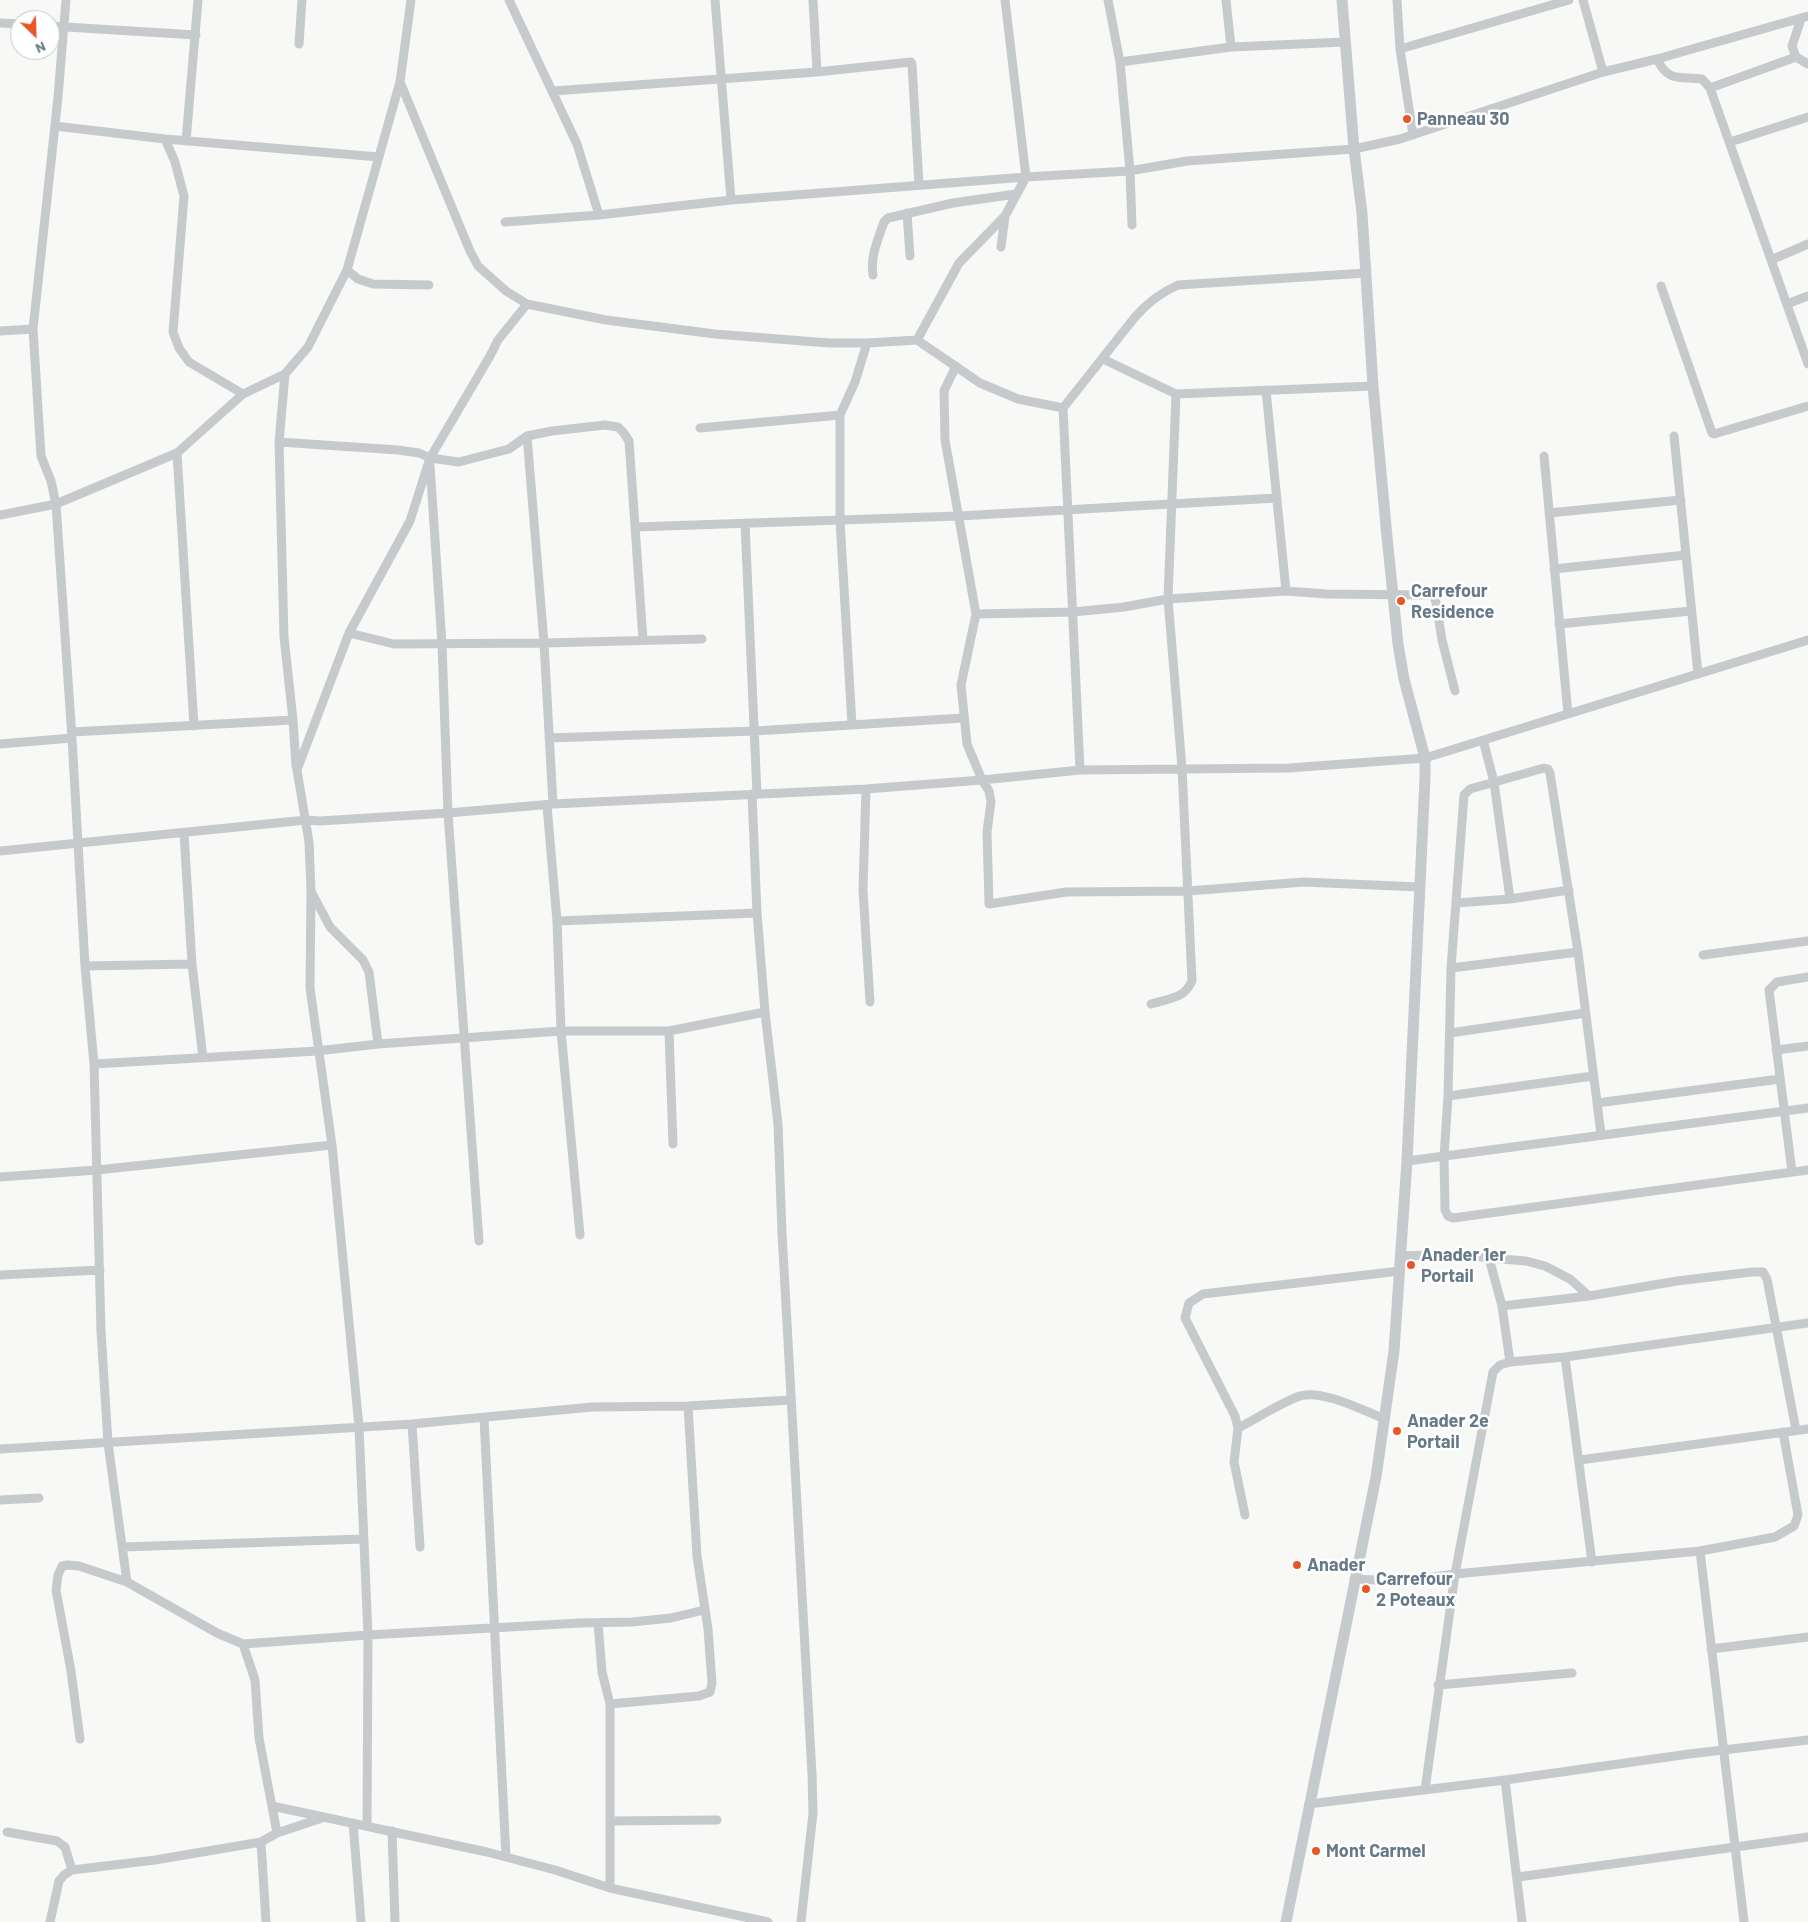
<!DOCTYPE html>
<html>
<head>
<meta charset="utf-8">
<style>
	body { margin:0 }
	#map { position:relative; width:1808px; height:1922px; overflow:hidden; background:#f8f8f6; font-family:Barlow,sans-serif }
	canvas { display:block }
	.north { position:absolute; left:10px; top:10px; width:50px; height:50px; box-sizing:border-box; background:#fff; border:1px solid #c2c9cf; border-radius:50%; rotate:156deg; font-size:14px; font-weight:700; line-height:20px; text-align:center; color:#667988 }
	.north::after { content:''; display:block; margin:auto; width:18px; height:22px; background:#e95525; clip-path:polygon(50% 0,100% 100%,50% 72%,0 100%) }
</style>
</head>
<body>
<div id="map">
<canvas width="1808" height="1922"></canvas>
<div class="north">N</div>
</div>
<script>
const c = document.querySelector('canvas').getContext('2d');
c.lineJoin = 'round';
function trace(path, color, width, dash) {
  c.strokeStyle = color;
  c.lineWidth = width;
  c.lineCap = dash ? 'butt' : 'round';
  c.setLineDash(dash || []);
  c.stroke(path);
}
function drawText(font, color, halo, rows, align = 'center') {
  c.font = font + ' Barlow,sans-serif';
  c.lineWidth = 5;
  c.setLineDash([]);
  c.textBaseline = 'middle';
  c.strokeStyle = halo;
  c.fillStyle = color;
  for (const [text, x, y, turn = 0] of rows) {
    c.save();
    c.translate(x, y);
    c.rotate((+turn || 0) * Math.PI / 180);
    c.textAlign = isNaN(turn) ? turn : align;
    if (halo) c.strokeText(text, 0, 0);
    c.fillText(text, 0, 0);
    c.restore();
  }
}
trace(new Path2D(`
	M66 0 58 97 33 329 41 456 51 481 56 504 72 738 85 966 94 1064 101 1331 108 1443 127 1582
	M509 0 577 144 599 215
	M715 0 731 200
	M813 0 817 72
	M1108 0 1120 62 1130 171 1132 225
	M1226 0 1231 47
	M1397 0 1400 49 1413 135
	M1583 0 1603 72
	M1801 19 1792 46 1796 57 1808 64
	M0 23 20 24
	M50 26 196 35
	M299 44 302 0
	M1400 49 1569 0
	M1657 59C1668 83 1681 76 1702 79L1710 88 1808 364
	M1120 62 1231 47 1345 42
	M400 82 470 251 478 266 506 291 527 304 606 320 715 334 829 343H867L917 340 980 383 1018 399 1063 408 1135 317C1148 302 1160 293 1178 285L1366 273
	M1710 88 1796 57
	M553 91 817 72 911 62 912 64 919 185
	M55 126 165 139 379 157
	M165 139 175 162 184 196 173 332 179 348 189 362 243 394
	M186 141 198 0
	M1730 142 1808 117
	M907 213 910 256
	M505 222 599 215 731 200 885 188 1026 177 1129 171 1187 161 1354 149 1400 139 1603 72 1657 59 1808 16
	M1001 247 1005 216
	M1771 260 1808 244
	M347 270 358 279 373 284 429 285
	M873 275C870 256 878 240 884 222L888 218 953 203 1016 194
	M1661 286 1712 433 1714 434 1808 406
	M1787 304 1808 296
	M0 331 33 329
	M917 340 959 263 1005 216 1026 177 1005 0
	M1103 359 1176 394 1373 386
	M956 366 944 391 945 440 976 614 961 685 967 744 982 780 989 791 991 802 987 832 989 904 1066 892 1188 891 1304 882 1419 887
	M285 374 279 442 284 637 293 720
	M1266 390 1286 591
	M1063 408 1080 770
	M700 428 840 415
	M527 436 544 643 553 804
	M1674 436 1698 674
	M279 442 398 450 419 453 430 458 459 462 509 449 527 436 552 431 605 425 618 427 623 432 629 441 643 640
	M177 453 194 726
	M1544 456 1568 714
	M430 465 442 644 448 813 479 1241
	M1549 513 1681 500
	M0 515 56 504 177 453 243 394 285 374 308 347 347 270 400 82 411 0
	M745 523 757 794
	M635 527 959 516 1277 498
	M1554 569 1686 555
	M976 614 1073 612 1124 607 1168 599 1286 591 1327 594 1427 595H1433L1436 602 1442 640 1455 691
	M1559 624 1691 611
	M349 633 394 644 544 643 702 639
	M852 725 840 520V415L855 382 867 343
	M72 732 293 720 296 766
	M549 738 755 731 963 718
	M1483 740 1494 782 1510 899
	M0 744 72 738
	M866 789 863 890 870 1002
	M752 794 757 913 765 1012 778 1124 782 1233 812 1774 813 1813 801 1922
	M547 806 557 921 561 1031 580 1235
	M184 833 192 964
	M0 851 306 820 320 821 448 813 553 804 866 789 982 780 1080 770 1289 768 1425 758 1808 640
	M312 893 330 927 363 960 369 972 378 1044
	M1456 903 1510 899 1569 890
	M557 921 757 913
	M1703 955 1808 941
	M85 966 192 964 203 1058
	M1451 968 1578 952
	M1151 1004C1170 998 1184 999 1192 981L1182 768 1168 599 1176 394
	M669 1031 673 1144
	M1450 1033 1586 1013
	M1776 1050 1808 1046
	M94 1064 317 1051 378 1044 561 1031H669L765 1012
	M1448 1096 1593 1076
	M1597 1103 1780 1079
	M1601 1134 1578 952 1550 773 1548 769 1544 768 1470 789 1464 795 1451 968 1448 1096 1444 1157 1445 1210 1448 1216 1453 1218 1808 1170
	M1407 1161 1808 1108
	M1792 1172 1769 990 1777 982 1808 977
	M0 1177 97 1170 332 1145
	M1400 1256 1459 1254 1489 1258 1526 1261 1545 1266 1570 1279 1589 1296
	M1489 1258 1502 1306 1510 1362
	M0 1275 100 1270
	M1502 1306 1589 1296 1677 1281 1752 1272H1763L1767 1279 1796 1430
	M1565 1357 1592 1562
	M484 1418 506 1857
	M412 1424 420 1547
	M1238 1428C1258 1418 1280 1403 1300 1396 1322 1389 1364 1411 1385 1419
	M0 1449 412 1424 592 1407 688 1406 791 1400
	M1580 1460 1808 1429
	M0 1500 39 1498
	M1245 1515 1234 1462 1238 1428 1235 1416 1185 1318 1189 1303 1203 1294 1400 1271
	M123 1547 363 1539
	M1700 1551 1744 1922
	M1354 1579 1401 1581 1455 1574 1700 1551 1775 1537 1794 1526 1798 1515 1783 1432
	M598 1623 602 1672 610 1704
	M243 1644 368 1635 580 1623 632 1622 671 1618 704 1610
	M1711 1649 1808 1637
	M1438 1685 1572 1673
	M80 1739 71 1671 56 1590 58 1575 62 1566 68 1565 79 1566 127 1582 217 1633 243 1644 255 1680 259 1738 277 1833
	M1505 1780 1522 1922
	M1425 1790 1455 1574 1493 1372 1500 1365 1510 1362 1565 1357 1808 1323
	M1309 1804 1505 1780 1689 1754 1808 1740
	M272 1806 487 1852 555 1870 610 1888 768 1922
	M610 1821 717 1820
	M353 1823 361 1922
	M367 1826 368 1635 359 1427 332 1145 310 988 311 891 309 842 297 770 349 633 410 521 430 458 490 356 498 340 527 304
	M392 1831 395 1922
	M7 1832 57 1841 65 1847 72 1870
	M261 1842 266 1922
	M1518 1877 1808 1837
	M610 1888V1704L699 1696 710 1692 712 1683 708 1629 697 1556 688 1406
	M50 1922 59 1881 64 1875 72 1870 155 1860 261 1842 277 1833 322 1818`), '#c6cacd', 9);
trace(new Path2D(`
	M1286 1922 1376 1477 1394 1351 1407 1161 1425 778V758L1404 679 1398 644 1387 537 1373 386 1362 213 1354 149 1342 0`), '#c6cacd', 11);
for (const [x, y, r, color] of [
	[1407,119,5,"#e95525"],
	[1401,601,5,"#e95525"],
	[1411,1265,5,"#e95525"],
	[1397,1431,5,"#e95525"],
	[1297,1565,5,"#e95525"],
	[1366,1589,5,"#e95525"],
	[1316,1851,5,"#e95525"]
]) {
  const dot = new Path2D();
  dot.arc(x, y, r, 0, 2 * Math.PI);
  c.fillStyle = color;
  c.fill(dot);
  trace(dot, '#fff', 2);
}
drawText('bold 18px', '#667988', '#fff', [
	["Panneau 30",1417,119],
	["Carrefour",1411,591],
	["Residence",1411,612],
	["Anader 1er",1421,1255],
	["Portail",1421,1276],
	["Anader 2e",1407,1421],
	["Portail",1407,1442],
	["Anader",1307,1565],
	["Carrefour",1376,1579],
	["2 Poteaux",1376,1600],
	["Mont Carmel",1326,1851]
], 'left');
</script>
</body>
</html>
